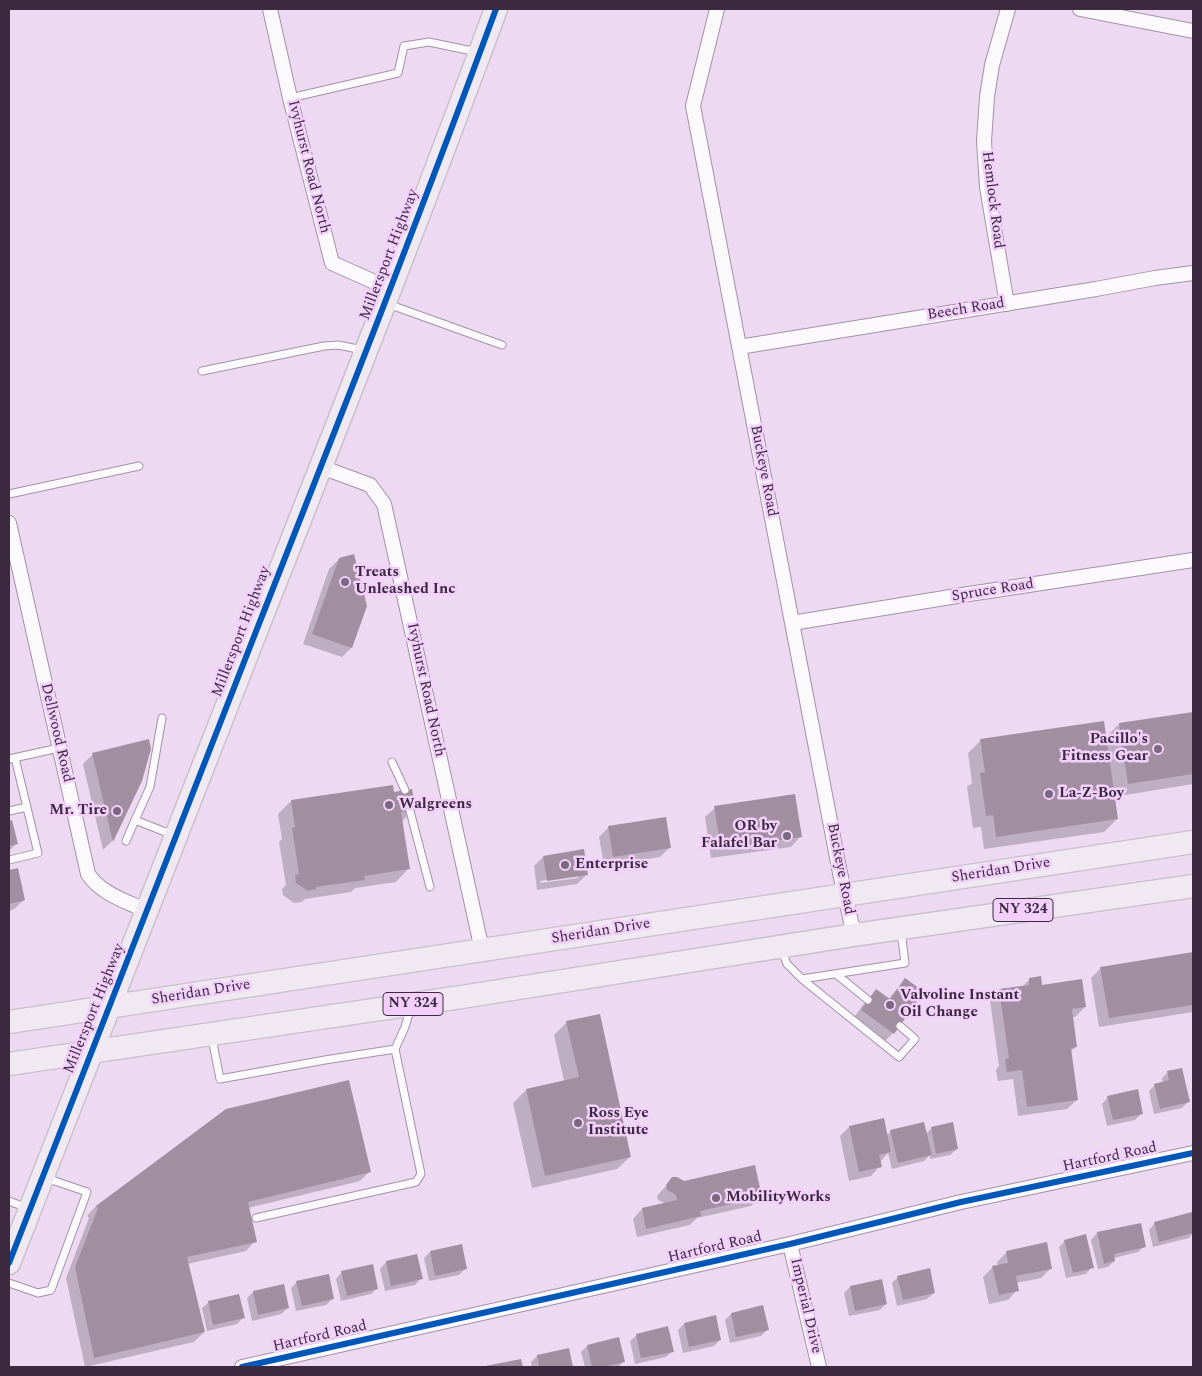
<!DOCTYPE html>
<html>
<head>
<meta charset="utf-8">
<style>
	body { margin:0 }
	#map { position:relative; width:1202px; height:1376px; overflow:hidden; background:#eddaf2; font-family:Spectral,serif }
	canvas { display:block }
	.frame { position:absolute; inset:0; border:10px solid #3b2a3f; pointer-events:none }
</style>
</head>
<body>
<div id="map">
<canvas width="1202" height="1376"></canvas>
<div class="frame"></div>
</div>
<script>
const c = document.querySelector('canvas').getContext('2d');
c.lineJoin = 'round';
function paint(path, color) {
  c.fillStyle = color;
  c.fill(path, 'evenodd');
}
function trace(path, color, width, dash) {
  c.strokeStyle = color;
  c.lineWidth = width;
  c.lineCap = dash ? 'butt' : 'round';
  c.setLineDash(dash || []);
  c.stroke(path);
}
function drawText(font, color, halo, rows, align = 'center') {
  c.font = font + ' Spectral,serif';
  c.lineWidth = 5;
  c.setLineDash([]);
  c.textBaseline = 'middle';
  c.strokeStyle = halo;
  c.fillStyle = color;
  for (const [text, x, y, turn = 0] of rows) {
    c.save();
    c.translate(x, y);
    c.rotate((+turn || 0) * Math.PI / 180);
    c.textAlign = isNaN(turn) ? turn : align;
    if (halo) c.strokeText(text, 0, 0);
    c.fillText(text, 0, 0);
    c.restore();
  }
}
paint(new Path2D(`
	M339 559 351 648 342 657 303 644 329 569Z
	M1193 713V784L1113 797 1117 819 1104 832 984 849 981 827 973 828 967 787 972 783 968 753 981 740 1105 738 1119 724Z
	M93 754 141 780 112 841 103 850 83 764Z
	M393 793 414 810 401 822 408 869 396 882 355 888 351 892 305 899 302 902 294 903 283 895 282 889 286 885 279 842 282 839 278 814 291 801Z
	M715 808 800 837 791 847 711 858 705 817Z
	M9 822H11L16 844 9 851Z
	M609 827 669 848 660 857 604 866 599 837Z
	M543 857 587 874 577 884 537 890 534 866ZM578 875V878L541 883 540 881Z
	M17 870 24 900 14 909 9 911V872Z
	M1193 954V1012L1099 1027 1091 978 1101 968Z
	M905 980 922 993 893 1033 883 1043 852 1020 866 1001 876 991 888 1000 896 990Z
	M1029 980 1041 987 1085 1007 1075 1017H1071L1076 1047 1070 1052 1077 1100 1067 1109 1018 1116 1013 1079 998 1081 996 1070 999 1066 990 1000 999 990 1022 987Z
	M567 1022 630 1157 617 1169 532 1188 513 1103 526 1090 564 1081 554 1035Z
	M1168 1072 1189 1101 1182 1108 1154 1114 1149 1091 1155 1085 1163 1083 1162 1078Z
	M1108 1097 1142 1113 1135 1120 1107 1126 1102 1104Z
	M227 1110 370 1171 360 1181 248 1208 255 1241 246 1251 187 1264 204 1332 194 1342 85 1367 66 1278 89 1218 87 1216 96 1206Z
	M849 1127 886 1136 891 1131 925 1134 932 1128 957 1149 950 1155 930 1159V1155L924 1161 892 1169 888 1153 880 1162V1166L871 1176 849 1181 840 1136Z
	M673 1178 684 1183 761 1196 751 1206 697 1218 690 1225 637 1237 633 1219 642 1209 666 1204 658 1200 657 1196Z
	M1191 1214 1193 1224V1233L1189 1238 1153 1247 1149 1230 1155 1223Z
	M1097 1233 1145 1246 1138 1252 1114 1258V1261L1108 1267 1098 1269 1091 1240Z
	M1065 1241 1092 1267 1086 1274 1066 1278 1059 1247Z
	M430 1252 465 1269 459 1275 429 1281 424 1258Z
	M1007 1252 1051 1268 1041 1278 1016 1283 1017 1290 1008 1300 989 1304 983 1277 993 1267 998 1266 997 1262Z
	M386 1262 421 1278 415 1285 385 1291 380 1269Z
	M342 1272 377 1288 371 1294 341 1301 336 1279Z
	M898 1277 934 1293 927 1299 897 1306 892 1283Z
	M297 1282 333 1298 326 1305 296 1311 291 1288Z
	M283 1285 288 1308 281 1314 252 1321 247 1298 253 1292Z
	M850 1287 886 1304 880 1310 849 1316 844 1293Z
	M209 1302 243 1318 237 1324 207 1331 202 1308Z
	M731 1314 767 1330 761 1336 730 1343 725 1320Z
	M684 1324 720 1340 714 1346 683 1353 678 1330Z
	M637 1335 672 1351 666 1357 635 1364 630 1341Z
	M587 1346 623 1362 618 1367H585L581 1352Z
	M568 1350 572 1367H532L531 1362 537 1356Z`), '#0003');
paint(new Path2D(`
	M354 554 367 606 352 648 312 634 339 558Z
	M1193 712V774L1128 784 1119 723Z
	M1104 721 1118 819 996 837 993 815 986 816 980 773 985 772 980 739Z
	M149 739 151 749 142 781 113 842 92 753Z
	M393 785 394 792 412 789 416 810 401 812 410 869 364 876 365 880 316 887V889L308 891 296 883 295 875 299 874 292 828 295 827 291 800Z
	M795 794 802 837 721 849 714 806Z
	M666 817 671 848 613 857 608 826Z
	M12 820 18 844 9 846V821Z
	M584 849 588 875 547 881 543 856Z
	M18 868 25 900 9 904V870Z
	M1193 952V1005L1109 1018 1100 967Z
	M1041 976 1042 985 1082 979 1086 1007 1072 1009 1077 1047 1071 1048 1078 1100 1027 1107 1022 1070 1007 1072 1005 1059 1009 1058 999 989 1029 985V978Z
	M905 978 924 992 894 1034 861 1010 876 989 890 999Z
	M600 1014 631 1157 545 1176 526 1089 579 1077 566 1021Z
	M1182 1068 1190 1102 1160 1109 1154 1084 1169 1080 1167 1071Z
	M349 1080 371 1172 248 1202 257 1242 187 1257 205 1332 94 1358 75 1267 98 1208 96 1206 226 1109Z
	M1138 1089 1143 1114 1113 1120 1107 1096Z
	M884 1118 891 1152 879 1155 882 1167 859 1172 849 1126Z
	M924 1122 932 1155 898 1163 890 1130Z
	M953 1122 958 1149 936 1154 931 1127Z
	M755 1165 762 1197 700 1211 701 1216 646 1229 642 1208 677 1200 676 1195 667 1190 666 1185 672 1177H677L684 1181Z
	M1192 1212 1193 1219V1233L1159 1242 1154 1222Z
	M1141 1223 1146 1247 1114 1254 1115 1261 1104 1264 1097 1232Z
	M1086 1234 1094 1268 1073 1273 1064 1240Z
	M1047 1242 1052 1269 1016 1276 1019 1291 999 1295 992 1266 1008 1263 1006 1251Z
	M462 1244 467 1269 435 1276 430 1251Z
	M417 1254 423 1279 391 1286 386 1261Z
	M373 1264 378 1289 347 1296 341 1271Z
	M930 1268 935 1293 903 1300 897 1276Z
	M329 1274 334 1299 302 1306 296 1281Z
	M882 1279 887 1304 855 1311 850 1286Z
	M284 1284 289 1308 258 1315 253 1291Z
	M239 1294 245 1318 213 1325 208 1301Z
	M763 1305 769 1330 736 1337 731 1313Z
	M716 1315 721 1340 689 1347 684 1323Z
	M668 1326 674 1352 641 1358 636 1334Z
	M619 1337 625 1362 603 1367H592L587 1345Z
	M569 1348 573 1367H539L537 1355Z
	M521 1359 523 1367H486L485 1366Z`), '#a28ea1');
const service = new Path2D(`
	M290 98 398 73 404 46 429 42 477 52
	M388 304 502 345
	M202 371 324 346 338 345 363 350
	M9 494 139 466
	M162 718 150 787 135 820 173 835
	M9 759 59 748
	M392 762 405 790
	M9 811 27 807
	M410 811 430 887
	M126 841 135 820
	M9 860 38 853 15 758
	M781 949 787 964 802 979 905 963 901 931
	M836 974 868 1000
	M802 979 899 1057 915 1039 900 1026
	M212 1038 220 1079 325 1060 395 1049 405 1027 411 1007
	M9 1201 27 1208
	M256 1218 416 1182 421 1174 395 1049
	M9 1283 38 1293 51 1290 87 1192 46 1178`);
const minor = new Path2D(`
	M270 9 290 98 332 263 390 289
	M717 9 693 106 840 873 854 935
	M1080 9 1193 31
	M1007 304 987 187 984 141 987 97 992 65 1008 9
	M739 347 1096 289 1155 278 1193 273
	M321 467 370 485 384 504 482 950
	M9 523 88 874C101 894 126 901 147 911
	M792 623 969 594 1193 560
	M790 1244 819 1367
	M242 1367 790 1244 961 1202 1193 1153`);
const primary = new Path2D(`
	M9 1022 1193 842
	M9 1064 468 996 854 935 1193 886
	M9 1263C91 1054 173 843 255 634 337 426 419 218 496 9`);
trace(service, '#a292a6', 9);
trace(minor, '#a292a6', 16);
trace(primary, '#cabfcc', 25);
trace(service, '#fcf9fd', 7);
trace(minor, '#fcf9fd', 14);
trace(primary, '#f0e9f2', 22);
trace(new Path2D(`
	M9 1263C91 1054 173 843 255 634 337 426 419 218 496 9
	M242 1367 790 1244 961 1202 1193 1153`), '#0057b8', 6);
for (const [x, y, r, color] of [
	[345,582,5,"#79687e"],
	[1158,749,5,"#79687e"],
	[1049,794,5,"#79687e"],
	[389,805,5,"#79687e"],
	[117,811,5,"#79687e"],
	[787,836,5,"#79687e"],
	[565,865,5,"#79687e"],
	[890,1005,5,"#79687e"],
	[578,1123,5,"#79687e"],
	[716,1198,5,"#79687e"]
]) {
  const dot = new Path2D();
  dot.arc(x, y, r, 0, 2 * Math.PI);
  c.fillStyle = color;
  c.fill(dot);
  trace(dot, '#f3d0fc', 2);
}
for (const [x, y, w] of [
	[1023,910,60],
	[413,1004,60]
]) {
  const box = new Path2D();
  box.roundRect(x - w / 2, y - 11.5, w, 23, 4);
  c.fillStyle = '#f3d0fc';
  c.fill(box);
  trace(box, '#3b2a3f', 1);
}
drawText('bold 14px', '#3b2a3f', null, [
	["NY 324",1023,910],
	["NY 324",413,1004]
]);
drawText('15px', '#3b2a3f', '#f3d0fc', [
	["Ivyhurst Road North",308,167,76],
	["Hemlock Road",992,200,83],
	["Millersport Highway",390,255,-69],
	["Beech Road",966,310,-9],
	["Buckeye Road",763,471,79],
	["Spruce Road",993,591,-9],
	["Millersport Highway",242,632,-69],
	["Ivyhurst Road North",425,690,78],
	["Dellwood Road",56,733,77],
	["Buckeye Road",840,869,79],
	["Sheridan Drive",1001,871,-9],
	["Sheridan Drive",601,932,-9],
	["Sheridan Drive",201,993,-9],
	["Millersport Highway",95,1009,-68],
	["Hartford Road",1110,1158,-12],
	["Hartford Road",715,1248,-13],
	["Imperial Drive",805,1306,77],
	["Hartford Road",320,1337,-13]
]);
drawText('bold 15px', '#3b2a3f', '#f3d0fc', [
	["Treats",355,573],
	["Unleashed Inc",355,590],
	["Pacillo's",1148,740,"right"],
	["Fitness Gear",1148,757,"right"],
	["La-Z-Boy",1059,794],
	["Walgreens",399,805],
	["Mr. Tire",107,811,"right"],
	["OR by",777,827,"right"],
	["Falafel Bar",777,844,"right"],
	["Enterprise",575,865],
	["Valvoline Instant",900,996],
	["Oil Change",900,1013],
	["Ross Eye",588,1114],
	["Institute",588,1131],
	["MobilityWorks",726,1198]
], 'left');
</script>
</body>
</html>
